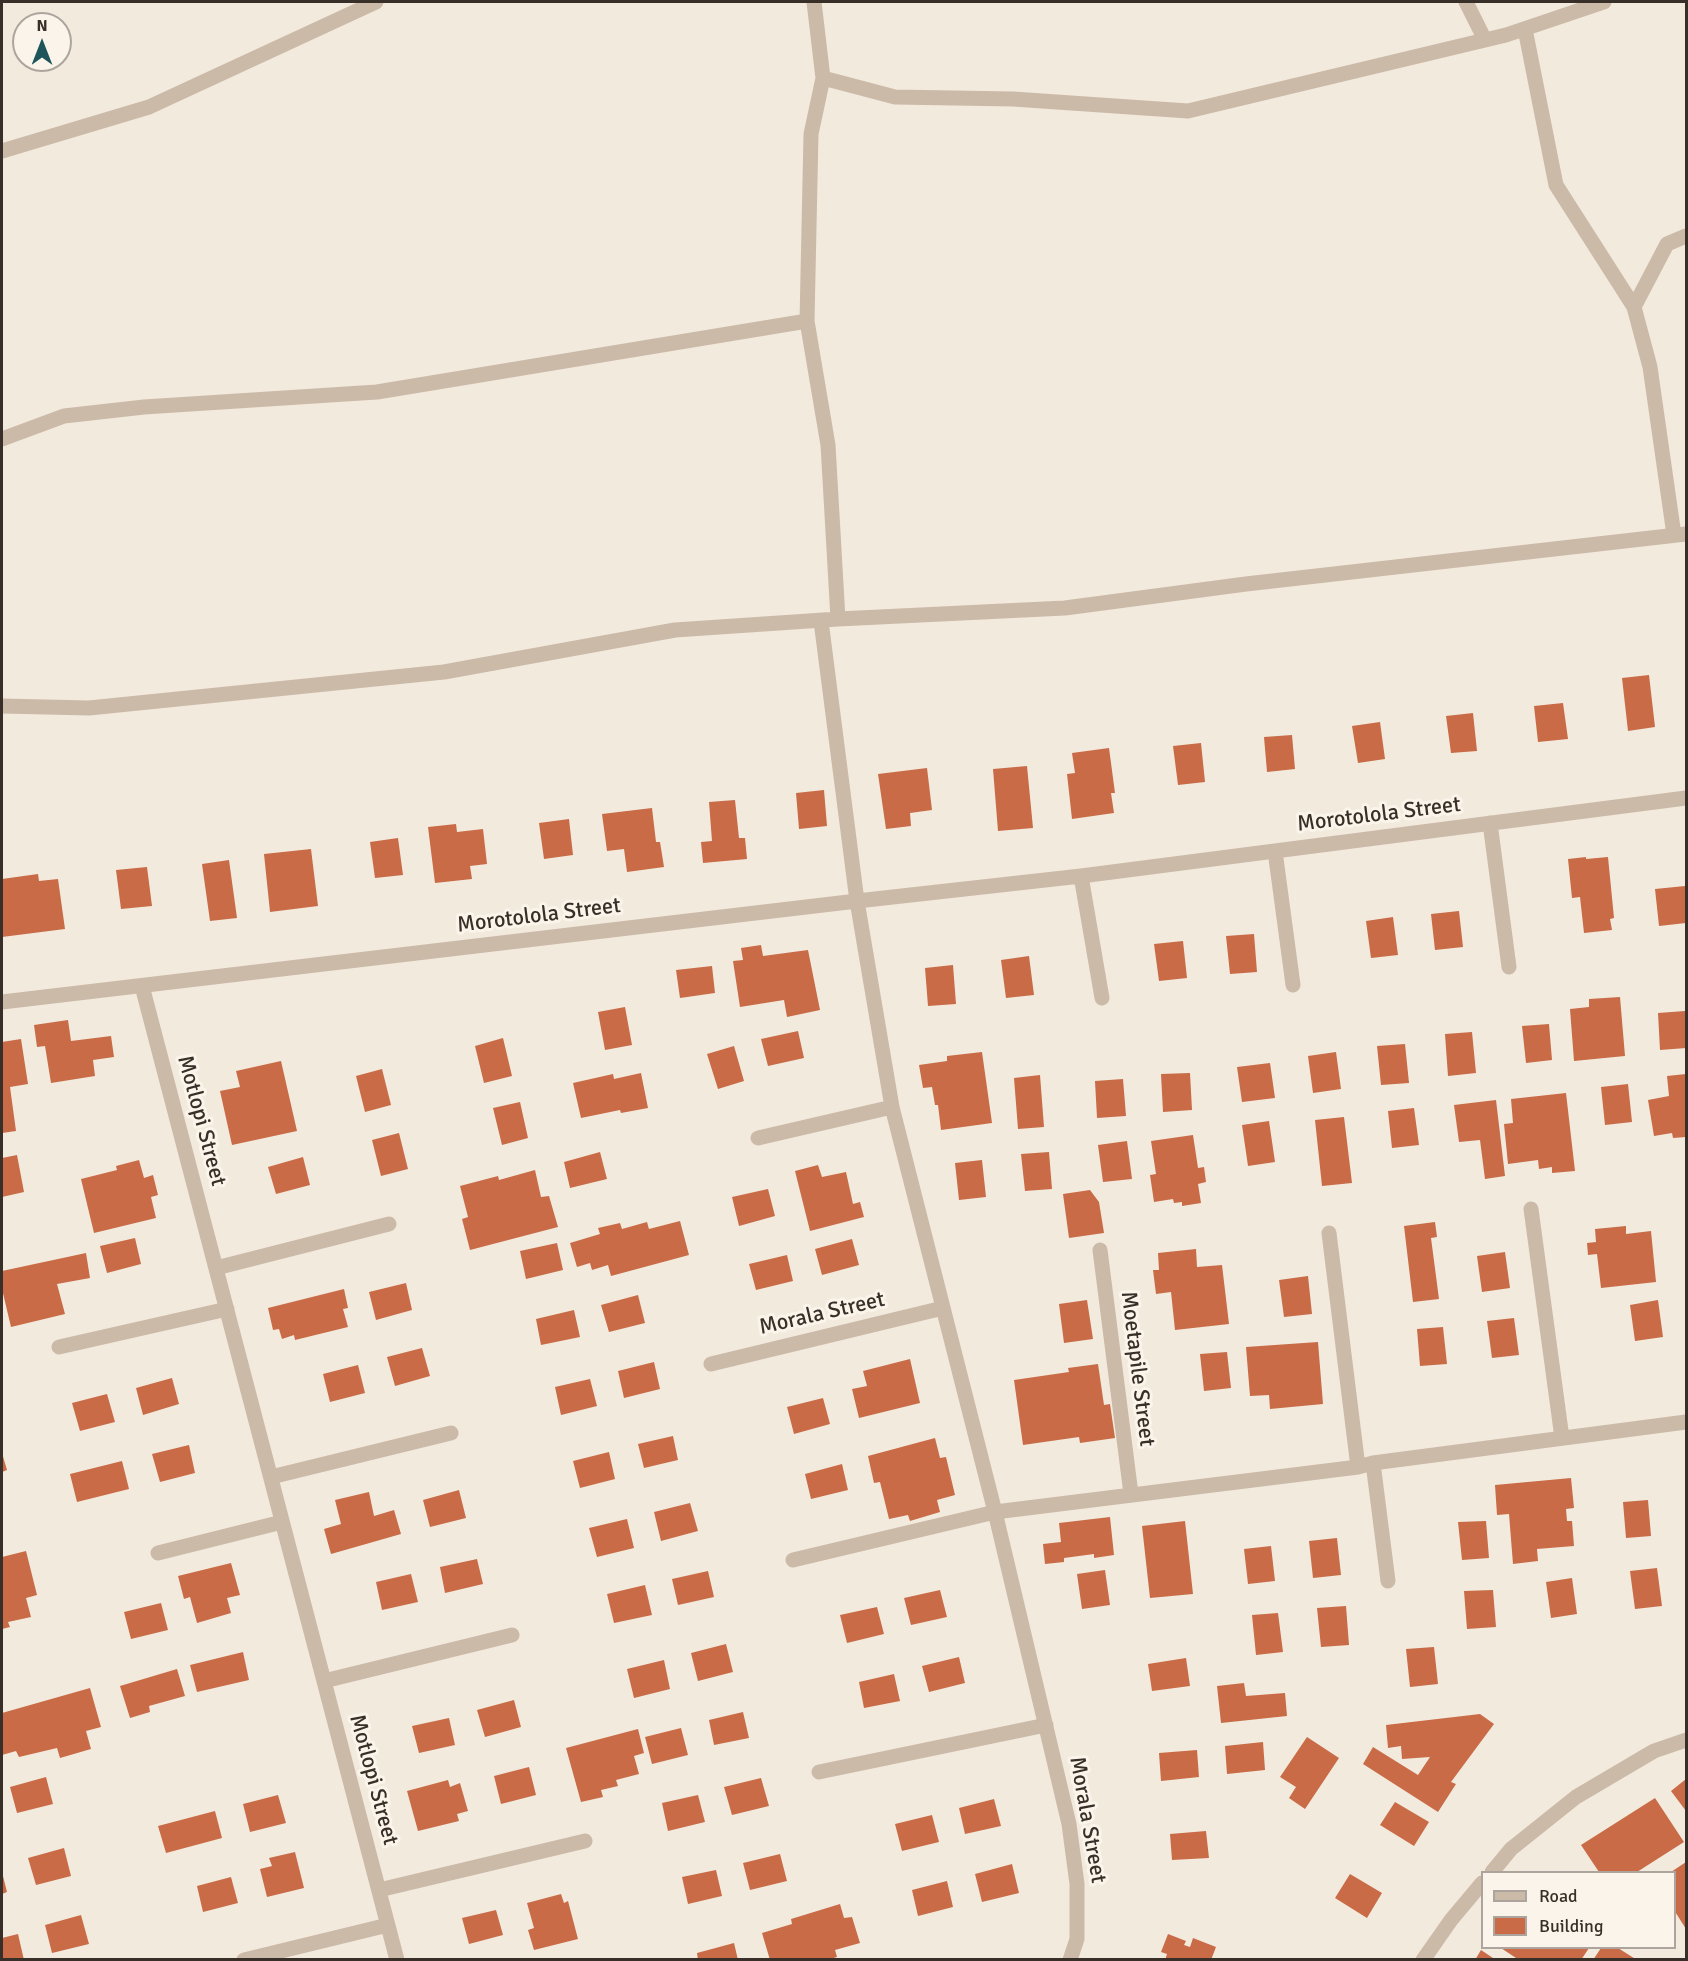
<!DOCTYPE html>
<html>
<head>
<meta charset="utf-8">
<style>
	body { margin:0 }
	#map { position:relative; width:1688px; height:1961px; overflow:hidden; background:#f3eade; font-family:Signika,sans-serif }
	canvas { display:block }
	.frame { position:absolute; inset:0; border:3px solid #392f29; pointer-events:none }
	.legend { position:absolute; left:1481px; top:1871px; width:195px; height:78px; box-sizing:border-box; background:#faf4ea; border:2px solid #ada59d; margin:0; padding:8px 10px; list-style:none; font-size:18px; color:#392f29 }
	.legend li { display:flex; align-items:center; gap:12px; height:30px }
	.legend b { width:30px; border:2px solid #ada59d }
	.north { position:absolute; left:12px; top:12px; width:60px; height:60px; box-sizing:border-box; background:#faf4ea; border:2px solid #ada59d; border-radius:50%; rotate:0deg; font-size:16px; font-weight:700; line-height:24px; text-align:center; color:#392f29 }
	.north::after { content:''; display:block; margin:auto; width:21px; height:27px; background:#1d555b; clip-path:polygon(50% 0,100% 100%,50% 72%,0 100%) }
</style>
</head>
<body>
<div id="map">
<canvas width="1688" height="1961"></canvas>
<div class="frame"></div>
<ul class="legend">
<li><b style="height:8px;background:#ccbaa9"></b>Road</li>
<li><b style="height:16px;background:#c86b46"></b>Building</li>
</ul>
<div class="north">N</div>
</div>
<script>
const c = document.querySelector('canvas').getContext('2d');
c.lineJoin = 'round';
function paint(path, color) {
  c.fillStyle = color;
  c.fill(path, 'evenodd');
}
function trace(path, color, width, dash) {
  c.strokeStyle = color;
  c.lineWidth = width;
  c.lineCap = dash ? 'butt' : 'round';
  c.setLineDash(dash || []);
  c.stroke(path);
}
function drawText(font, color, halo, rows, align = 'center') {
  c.font = font + ' Signika,sans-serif';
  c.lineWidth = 6;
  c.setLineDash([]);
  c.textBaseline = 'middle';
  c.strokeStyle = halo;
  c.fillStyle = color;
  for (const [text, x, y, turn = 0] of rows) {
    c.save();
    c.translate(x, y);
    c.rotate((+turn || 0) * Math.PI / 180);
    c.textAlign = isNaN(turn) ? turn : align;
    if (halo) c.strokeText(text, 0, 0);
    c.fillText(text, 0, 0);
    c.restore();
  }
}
paint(new Path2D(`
	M1649 675 1655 727 1628 731 1622 678Z
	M1563 703 1568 739 1538 742 1534 706Z
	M1473 713 1477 751 1451 753 1446 716Z
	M1380 722 1385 759 1358 763 1352 726Z
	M1292 735 1295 769 1267 772 1264 737Z
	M1201 743 1205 782 1178 785 1173 746Z
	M1109 748 1115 793H1111L1114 813 1072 819 1067 774 1075 773 1072 753Z
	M1027 766 1033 828 998 831 993 769Z
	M927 768 932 810 910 813 911 826 886 829 878 774Z
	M824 790 827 826 799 829 796 793Z
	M735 800 739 838H745L747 859 703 863 701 842 712 841 709 802Z
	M652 808 656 842H660L664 867 627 872 624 849 607 851 602 814Z
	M569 819 573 855 544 859 539 823Z
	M456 824 457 832 483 829 487 864 470 866 472 879 435 883 428 827Z
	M398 838 403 875 375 878 370 842Z
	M311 849 318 906 270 912 264 854Z
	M1586 857V859L1608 857 1614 918 1610 919 1612 930 1584 933 1580 897 1572 898 1568 859Z
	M229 860 237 918 210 921 202 864Z
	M147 867 152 906 121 909 116 870Z
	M38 874 39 881 58 879 65 929 2 937V879Z
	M1685 886 1686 923 1659 926 1655 889Z
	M1459 911 1463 947 1435 950 1431 914Z
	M1393 917 1398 955 1371 958 1366 921Z
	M1254 934 1257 972 1230 974 1226 936Z
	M1183 941 1187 978 1159 981 1154 944Z
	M761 945 763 956 808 950 820 1010 787 1017 784 1000 740 1007 733 961 743 960 741 948Z
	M1029 956 1034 995 1006 998 1001 960Z
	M953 965 956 1004 928 1006 925 968Z
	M712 966 715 993 680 998 676 970Z
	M1620 997 1625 1056 1574 1061 1570 1009 1589 1007V999Z
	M625 1007 632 1045 605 1050 598 1012Z
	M1685 1011 1686 1048 1660 1050 1658 1013Z
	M68 1020 71 1041 111 1036 114 1057 93 1060 95 1076 51 1083 45 1046 37 1047 34 1025Z
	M1549 1024 1552 1060 1526 1063 1522 1026Z
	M798 1031 804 1058 768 1066 761 1039Z
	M1472 1032 1476 1073 1448 1076 1445 1034Z
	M503 1038 512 1076 484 1083 475 1046Z
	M21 1039 28 1084 10 1087 16 1131 2 1133V1042Z
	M1405 1044 1409 1083 1381 1085 1377 1046Z
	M734 1046 744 1081 718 1089 707 1054Z
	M982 1052 992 1123 941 1130 938 1105H935L932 1087 923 1088 919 1065 947 1061V1056Z
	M1336 1052 1341 1089 1313 1093 1308 1056Z
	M281 1061 297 1131 232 1145 220 1091 240 1087 236 1071Z
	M1270 1063 1275 1098 1242 1102 1237 1067Z
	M382 1069 391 1105 365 1112 356 1076Z
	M641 1073 648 1108 621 1113 620 1110 581 1118 573 1083 613 1074 614 1079Z
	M1190 1073 1192 1110 1163 1112 1161 1074Z
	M1686 1074V1137L1673 1138 1672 1133 1654 1136 1648 1100 1669 1096 1667 1076Z
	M1040 1075 1044 1127 1018 1129 1014 1078Z
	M1123 1079 1126 1116 1097 1118 1095 1081Z
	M1628 1084 1632 1122 1605 1125 1601 1087Z
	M1566 1093 1575 1171 1552 1173V1167L1539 1169 1538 1160 1508 1164 1504 1124 1513 1123 1511 1099Z
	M1496 1100 1505 1176 1485 1179 1480 1140 1459 1142 1454 1105Z
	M520 1102 528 1138 502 1145 493 1108Z
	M1414 1108 1419 1145 1392 1148 1388 1111Z
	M1344 1117 1352 1183 1322 1186 1315 1120Z
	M1269 1121 1275 1162 1248 1166 1242 1125Z
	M399 1133 408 1169 381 1176 372 1140Z
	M1193 1135 1198 1168 1204 1167 1206 1182 1198 1184 1201 1203 1182 1206V1202L1174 1203 1173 1199 1154 1202 1150 1175 1156 1174 1151 1141Z
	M1127 1141 1132 1179 1103 1182 1098 1145Z
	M600 1152 607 1179 570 1188 564 1162Z
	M1049 1152 1052 1189 1025 1191 1021 1154Z
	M17 1155 24 1192 2 1197V1158Z
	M303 1157 310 1185 276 1194 268 1167Z
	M139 1160 144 1178 153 1175 158 1195 151 1197 156 1218 94 1233 81 1179 117 1170 116 1166Z
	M982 1160 986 1197 959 1200 955 1163Z
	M818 1165 822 1177 846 1172 853 1204 860 1202 864 1217 810 1231 795 1171Z
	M535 1170 541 1197 549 1196 558 1227 470 1250 462 1219 468 1217 460 1186 498 1176 499 1180Z
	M768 1189 775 1216 739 1226 732 1197Z
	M1090 1190 1099 1202 1104 1233 1069 1238 1063 1194Z
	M680 1221 689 1255 611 1276 608 1265 592 1270 590 1263 577 1267 570 1243 600 1234 598 1228 620 1223 622 1229 647 1222 649 1229Z
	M1435 1222 1437 1237 1431 1238 1439 1299 1413 1302 1404 1226Z
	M1626 1226V1234L1651 1231 1656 1282 1601 1288 1597 1254 1588 1255 1587 1243 1596 1242 1595 1229Z
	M135 1238 141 1264 107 1273 100 1246Z
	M852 1239 859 1265 822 1275 815 1249Z
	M557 1243 563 1270 526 1279 520 1251Z
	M1196 1249 1197 1267 1222 1265 1229 1324 1175 1330 1171 1292 1156 1294 1153 1270H1159L1158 1253Z
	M1505 1252 1510 1288 1482 1292 1477 1256Z
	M86 1253 90 1278 57 1284 65 1314 11 1327 2 1289V1271Z
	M787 1255 793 1281 756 1290 749 1264Z
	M1308 1276 1312 1314 1284 1317 1279 1280Z
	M406 1283 412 1310 376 1320 369 1292Z
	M344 1289 348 1308 343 1309 348 1327 295 1340 294 1335 282 1339 279 1329 273 1330 268 1308Z
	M638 1295 645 1323 609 1332 601 1305Z
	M1087 1300 1093 1339 1064 1343 1059 1304Z
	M1658 1300 1663 1337 1635 1341 1630 1305Z
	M574 1310 580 1337 541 1345 536 1319Z
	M1514 1318 1519 1355 1492 1358 1487 1321Z
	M1443 1327 1447 1364 1420 1366 1417 1329Z
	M1318 1342 1323 1404 1270 1409 1269 1395 1250 1396 1246 1347Z
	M422 1348 430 1376 395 1386 387 1357Z
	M1227 1352 1231 1388 1204 1391 1200 1354Z
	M910 1359 920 1403 859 1418 852 1389 867 1386 863 1371Z
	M654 1362 660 1389 624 1398 618 1371Z
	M1098 1364 1104 1405 1110 1404 1115 1438 1080 1443 1079 1437 1023 1445 1014 1380 1069 1372 1068 1368Z
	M358 1365 365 1393 330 1402 323 1374Z
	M172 1378 179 1404 143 1415 136 1388Z
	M590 1379 597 1406 561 1415 555 1387Z
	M107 1394 115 1422 80 1431 72 1403Z
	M823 1398 830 1424 794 1434 787 1407Z
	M673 1436 678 1460 644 1468 638 1444Z
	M935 1438 940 1458 946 1457 955 1495 937 1500 940 1512 910 1521 908 1515 889 1519 880 1482 874 1483 868 1456Z
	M189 1445 195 1473 160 1482 152 1454Z
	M609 1452 615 1479 580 1488 573 1461Z
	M2 1453 7 1470 2 1472Z
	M122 1461 129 1489 77 1502 70 1474Z
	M842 1464 848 1490 811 1499 805 1474Z
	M1571 1478 1574 1508 1566 1509 1567 1521H1572L1574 1546 1537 1549 1538 1561 1513 1564 1509 1514 1497 1515 1495 1485Z
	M459 1490 466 1518 430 1527 423 1500Z
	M369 1492 374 1516 394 1510 401 1534 331 1554 324 1529 341 1524 335 1500Z
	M1648 1500 1651 1536 1626 1538 1623 1502Z
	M690 1503 698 1531 661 1541 654 1512Z
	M1110 1517 1114 1555 1094 1558V1554L1064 1558V1562L1045 1564 1043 1544 1061 1542 1059 1523Z
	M627 1519 634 1548 597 1557 589 1528Z
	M1185 1521 1193 1594 1150 1598 1142 1526Z
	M1486 1521 1489 1558 1462 1560 1458 1522Z
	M1337 1538 1341 1575 1313 1578 1309 1541Z
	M1271 1546 1275 1581 1248 1584 1244 1549Z
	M26 1551 37 1595 26 1598 31 1617 8 1622 10 1627 2 1629V1557Z
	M477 1559 483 1584 445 1593 440 1567Z
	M231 1563 240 1595 227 1598 231 1613 197 1623 190 1597 184 1599 178 1576Z
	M1657 1568 1662 1606 1635 1609 1630 1571Z
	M1105 1570 1110 1605 1082 1609 1077 1574Z
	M708 1571 714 1597 678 1605 672 1579Z
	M411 1574 418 1602 382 1610 376 1582Z
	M1572 1578 1577 1614 1551 1618 1546 1582Z
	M645 1585 652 1615 614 1623 607 1594Z
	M940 1590 947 1617 911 1625 904 1598Z
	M1493 1590 1496 1627 1467 1629 1464 1591Z
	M161 1603 168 1630 131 1639 124 1612Z
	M1346 1606 1349 1645 1321 1647 1317 1608Z
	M877 1607 884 1634 847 1643 840 1615Z
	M1278 1613 1283 1652 1256 1655 1252 1615Z
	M726 1644 733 1672 698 1681 691 1653Z
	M1434 1647 1438 1684 1410 1687 1406 1649Z
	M243 1652 249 1680 197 1692 190 1665Z
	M959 1657 965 1683 929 1692 922 1666Z
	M1186 1658 1190 1686 1152 1691 1148 1664Z
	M664 1660 670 1689 634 1698 627 1669Z
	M177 1669 185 1696 149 1706 150 1712 130 1718 120 1686Z
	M894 1674 900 1701 864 1708 859 1682Z
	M1244 1683 1246 1696 1285 1693 1287 1716 1221 1723 1217 1686Z
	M90 1688 101 1727 86 1731 91 1749 60 1758 57 1748 19 1757 16 1751 2 1755V1713Z
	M514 1700 521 1727 485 1737 477 1710Z
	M743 1712 749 1738 714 1745 709 1720Z
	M1480 1714 1494 1724 1451 1782 1456 1784 1438 1812 1363 1764 1373 1747 1418 1775 1430 1757 1402 1759 1401 1746 1388 1748 1386 1725Z
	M449 1718 455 1745 419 1753 412 1726Z
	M681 1728 688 1755 652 1764 645 1737Z
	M638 1729 644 1753 634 1756 639 1774 616 1780 618 1786 601 1790 603 1797 581 1802 566 1748Z
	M1307 1737 1339 1758 1305 1809 1289 1798 1296 1787 1280 1777Z
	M1263 1742 1265 1770 1227 1774 1225 1746Z
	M1197 1750 1199 1777 1161 1781 1159 1753Z
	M529 1767 536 1795 501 1804 494 1776Z
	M46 1777 53 1804 17 1813 10 1787Z
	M761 1778 769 1806 732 1815 724 1787Z
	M1686 1779V1811L1671 1791Z
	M448 1780 450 1787 460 1783 468 1811 457 1814 459 1821 418 1831 407 1791Z
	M278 1795 286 1823 250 1832 243 1804Z
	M698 1795 705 1822 668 1831 662 1803Z
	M1655 1798 1684 1842 1637 1872H1599L1581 1845Z
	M994 1799 1001 1826 965 1834 959 1808Z
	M1395 1802 1429 1822 1414 1846 1380 1825Z
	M215 1811 222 1838 166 1853 158 1826Z
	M932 1815 939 1842 902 1851 895 1824Z
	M1206 1831 1209 1858 1172 1860 1170 1834Z
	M64 1848 71 1876 36 1885 28 1858Z
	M295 1852 304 1888 267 1897 260 1869 272 1866 269 1858Z
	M780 1854 787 1881 750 1890 743 1863Z
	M1686 1862V1929L1674 1910V1872H1671Z
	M1012 1864 1019 1893 982 1902 975 1874Z
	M716 1870 722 1896 688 1904 682 1877Z
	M2 1872 7 1892 2 1894Z
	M1350 1874 1382 1893 1367 1918 1335 1898Z
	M231 1877 238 1903 203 1912 197 1886Z
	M947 1881 953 1907 918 1916 912 1890Z
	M561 1894 564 1903 568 1901 578 1939 534 1950 528 1930 534 1928 527 1903Z
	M840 1904 844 1918 852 1917 860 1943 835 1950 837 1957 827 1960H770L762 1933 792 1924 791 1919Z
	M496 1910 503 1935 469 1944 462 1918Z
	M81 1915 89 1944 52 1953 45 1925Z
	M18 1934 24 1960H2V1938Z
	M1168 1934 1186 1941 1184 1945 1190 1947 1193 1938 1216 1947 1211 1960H1165L1167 1954 1161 1952Z
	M734 1943 738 1960H698L697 1953Z
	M1501 1948H1589L1581 1960H1519Z
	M1601 1948H1618L1637 1960H1593Z
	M1481 1950 1496 1960H1475Z`), '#c86b46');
trace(new Path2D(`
	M814 2 823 78 811 134 807 321 828 445 838 619
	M1466 2 1485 40
	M1525 29 1556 185 1634 307
	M823 78 895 97 1013 99 1188 111 1506 35 1604 2
	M2 151 149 107 376 2
	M2 439 64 416 144 407 377 392 807 321
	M1674 535 1650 367 1634 307 1667 244 1686 236
	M821 621 857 901 892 1107 995 1512 1069 1824 1077 1884V1939L1070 1960
	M2 706 89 708 444 672 675 630 838 619 1065 608 1246 584 1686 534
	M1490 823 1509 967
	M1275 851 1293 985
	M1081 876 1102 998
	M142 986 397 1960
	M2 1002 857 901 1081 876 1686 798
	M758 1138 892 1107
	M1531 1209 1562 1438
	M1329 1233 1358 1467
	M1100 1250 1131 1494
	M216 1268 389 1224
	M59 1347 227 1309
	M711 1364 943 1308
	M1373 1463 1388 1581
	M271 1477 451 1433
	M158 1553 282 1522
	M793 1560 995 1512 1358 1467 1373 1463 1686 1422
	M324 1681 512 1635
	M819 1772 1046 1725
	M1492 1872 1511 1849 1576 1797 1654 1751 1686 1740
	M379 1890 585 1841
	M244 1960 388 1925
	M1423 1960 1451 1920 1482 1883`), '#ccbaa9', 15);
drawText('22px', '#392f29', '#faf4ea', [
	["Morotolola Street",1379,815,-7],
	["Morotolola Street",539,916,-7],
	["Motlopi Street",201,1121,75],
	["Morala Street",822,1314,-13],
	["Moetapile Street",1137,1369,83],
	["Motlopi Street",373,1780,75],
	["Morala Street",1087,1820,80]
]);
</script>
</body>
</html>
